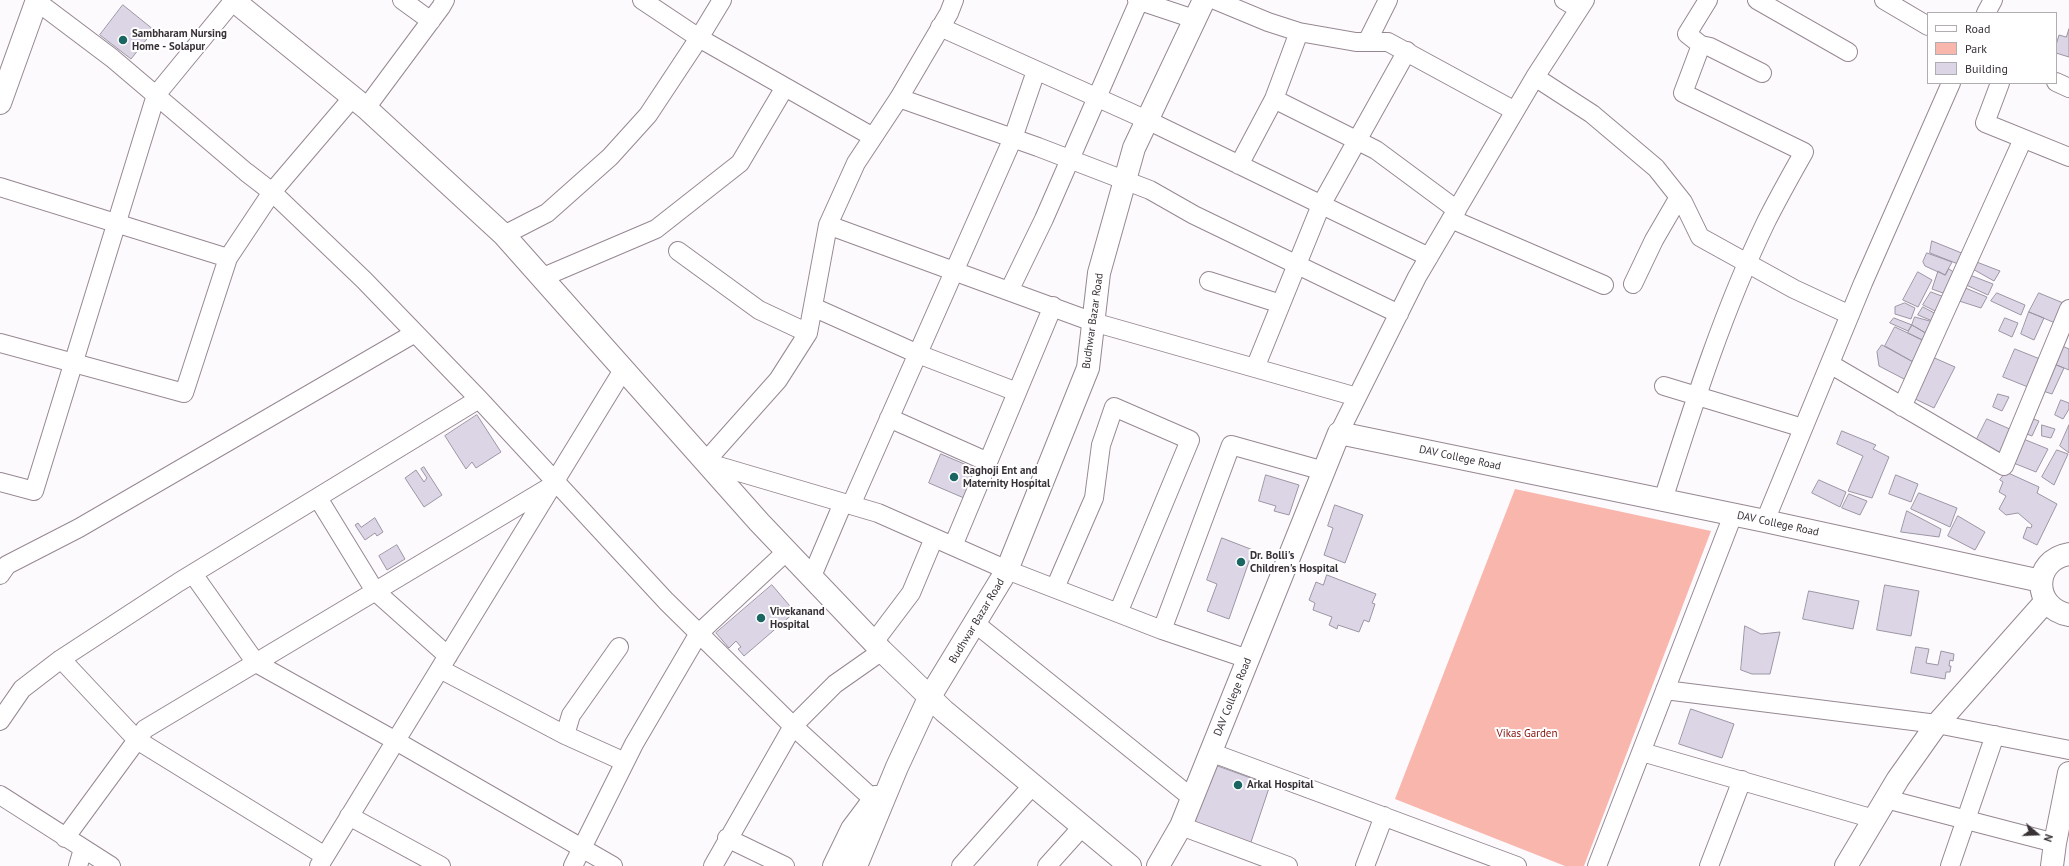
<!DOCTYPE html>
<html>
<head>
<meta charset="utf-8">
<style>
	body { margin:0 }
	#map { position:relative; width:2069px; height:866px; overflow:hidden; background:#fdfafd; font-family:"PT Sans",sans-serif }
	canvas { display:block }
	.legend { position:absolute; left:1927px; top:12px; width:130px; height:72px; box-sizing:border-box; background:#fff; border:1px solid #afadaf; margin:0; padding:5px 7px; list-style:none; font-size:12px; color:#383237 }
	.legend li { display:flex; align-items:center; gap:8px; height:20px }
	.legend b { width:20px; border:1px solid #afadaf }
	.north { position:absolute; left:2017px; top:814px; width:40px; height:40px; -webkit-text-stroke:3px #fff; paint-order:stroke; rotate:109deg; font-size:11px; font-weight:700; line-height:16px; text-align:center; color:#383237 }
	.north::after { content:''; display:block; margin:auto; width:14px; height:18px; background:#383237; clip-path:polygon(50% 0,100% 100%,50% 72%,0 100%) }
</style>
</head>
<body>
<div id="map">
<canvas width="2069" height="866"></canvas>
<ul class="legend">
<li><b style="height:5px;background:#fff"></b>Road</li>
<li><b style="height:11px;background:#f8b6ac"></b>Park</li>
<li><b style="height:11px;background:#dcd5e6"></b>Building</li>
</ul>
<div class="north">N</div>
</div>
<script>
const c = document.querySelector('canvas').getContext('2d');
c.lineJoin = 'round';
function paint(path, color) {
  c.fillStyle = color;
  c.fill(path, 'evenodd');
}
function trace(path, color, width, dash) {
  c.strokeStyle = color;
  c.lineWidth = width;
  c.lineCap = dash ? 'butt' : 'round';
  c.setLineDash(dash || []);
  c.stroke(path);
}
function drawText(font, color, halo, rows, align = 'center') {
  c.font = font + ' "PT Sans",sans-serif';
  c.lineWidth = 4;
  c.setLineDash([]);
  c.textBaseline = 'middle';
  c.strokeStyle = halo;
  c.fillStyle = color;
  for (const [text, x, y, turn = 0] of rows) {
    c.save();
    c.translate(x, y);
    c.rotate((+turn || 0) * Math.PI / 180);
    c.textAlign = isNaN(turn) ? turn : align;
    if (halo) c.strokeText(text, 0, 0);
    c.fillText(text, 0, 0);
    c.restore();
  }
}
paint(new Path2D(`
	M1515 489 1711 531 1584 866H1565L1395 799Z`), '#f8b6ac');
const building = new Path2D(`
	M123 5 154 30 131 59 100 35Z
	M2069 29V57L2056 53V45L2059 35 2066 37Z
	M1932 241 1969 256 1963 266 1930 253Z
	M1927 253 1952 262 1945 275 1925 266 1923 262Z
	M1974 261 2000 271 1994 281 1971 268Z
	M1949 269 1955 273 1951 296 1932 289 1938 271 1945 275Z
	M1918 272 1932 280 1918 307 1903 300Z
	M1967 274 1993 284 1988 295 1964 284Z
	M1963 287 1987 297 1981 308 1956 300Z
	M1931 292 1947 298 1941 314 1923 305Z
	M1997 293 2025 305 2021 315 1991 301Z
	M2039 293 2068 305 2060 325 2029 312Z
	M1905 303 1915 308 1911 319 1895 314V307Z
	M1923 307 1940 316 1937 323 1918 315Z
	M2029 312 2044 318 2034 340 2021 334Z
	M1915 317 1937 323 1929 335 1912 325Z
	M1894 318 1912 325 1908 331 1890 323Z
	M2005 318 2018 323 2012 337 1999 331Z
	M1912 325 1929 335 1928 343 1908 333Z
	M1895 327 1927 342 1915 363 1885 346Z
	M1882 345 1915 363 1909 378 1904 379 1879 366 1877 352Z
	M2060 345 2069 349V370L2054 364Z
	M2015 349 2045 361 2033 389 2003 377Z
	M1930 356 1955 367 1934 408 1911 397Z
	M2054 364 2064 368 2052 394 2043 391Z
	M1998 394 2009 397 2002 411 1993 407Z
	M2061 400 2069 403V409L2063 419 2055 415Z
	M477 415 501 452 476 468 472 462 466 469 445 436Z
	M2028 417 2039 421 2032 436 2022 432Z
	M1987 419 2012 430 2002 455 1976 441Z
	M2042 425 2055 429 2051 438 2042 436Z
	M2069 425V453L2060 446Z
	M1842 431 1876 445 1873 449 1889 457 1872 498 1848 491 1863 456 1837 444Z
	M2021 438 2048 449 2036 472 2011 462Z
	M2057 450 2068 454 2054 485 2042 477Z
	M941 454 976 469 964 498 929 483Z
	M424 467 442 495 424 507 405 478 416 470 424 482 427 478 421 469Z
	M2006 472 2039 487 2037 493 2057 504 2037 545 2023 538 2027 527 2031 528 2032 525 2018 513 2006 515 1999 509 2006 496 1999 492 2003 482 2000 480Z
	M1266 475 1299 485 1289 515 1274 511 1276 506 1259 501Z
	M1896 475 1918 484 1911 502 1889 494Z
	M1819 480 1846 492 1840 507 1812 493Z
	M1919 493 1957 508 1950 527 1911 509Z
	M1849 494 1867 501 1860 515 1842 508Z
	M1335 505 1363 515 1345 563 1324 555 1333 528 1328 526Z
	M1907 511 1941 529 1939 537 1901 532Z
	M1958 516 1985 532 1975 550 1948 536Z
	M375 518 383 532 377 536 375 533 365 540 355 525 358 523 361 527Z
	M1222 538 1253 550 1229 619 1207 611 1217 584 1207 580Z
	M397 545 405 559 387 570 379 556Z
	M1327 575 1376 594 1372 603 1375 604 1369 622 1364 620 1359 632 1338 625 1337 629 1329 625 1332 617 1313 610 1315 603 1309 600 1316 582 1323 585Z
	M772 585 795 612 744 656 738 649 741 647 736 641 729 648 716 633Z
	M1885 585 1919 591 1911 636 1877 630Z
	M1809 591 1859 601 1853 629 1803 619Z
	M1745 626 1761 634 1780 632 1770 674H1752L1741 670Z
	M1916 647 1929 649 1926 663 1938 665 1941 651 1954 654 1953 661 1950 660 1949 666H1951L1950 672H1946L1945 679 1911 673Z
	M1691 709 1734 724 1722 758 1679 744Z
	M1215 765 1270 785 1249 848 1193 829Z`);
paint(building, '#dcd5e6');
trace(building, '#9b95a4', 1);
const street = new Path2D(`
	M35 0 112 58 246 172 272 192 364 280 479 399 666 601 793 726 874 800
	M402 0 431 21
	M642 0 699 38 873 137
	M954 0 949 13 899 98 856 163 828 225 808 333 778 380 705 462 878 513 1007 570 1162 630 1248 659
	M1137 0 1194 19
	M1215 0 1268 22 1299 32 1356 42H1388L1515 111
	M1564 0 1579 9
	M1757 0 1848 52
	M1884 0 1928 26
	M1986 13 1993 0
	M940 27 1147 120 1429 257
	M1367 42 1388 0
	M1701 45 1687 34 1708 0
	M1535 77 1592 114 1656 168 1683 202 1700 237 1794 289 1850 315
	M2056 82 2069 88
	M2000 83 1985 123 2069 157
	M899 98 1038 147 1150 190 1194 215 1399 314
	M1274 99 1376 150 1457 210
	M366 108 441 7 445 0
	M1239 165 1274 99 1299 32
	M0 187 228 258
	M1451 219 1604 285
	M828 225 1093 322 1357 397
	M504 235 547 213 610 157 648 115 699 38 722 0
	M678 251 759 310 808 333
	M541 278 656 229 740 163 785 87
	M1209 281 1281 304
	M1633 284 1654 240 1679 197
	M1009 291 1044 219 1139 1
	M813 307 918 354 1017 392
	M0 343 184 393 228 258 272 192 353 97
	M1830 364 2004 466 2069 309
	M1255 368 1321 205 1407 51
	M1664 386 1803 428
	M1902 407 2023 139
	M889 418 988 462
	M1339 433 1417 277 1535 77 1585 0
	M0 482 34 491 156 95 234 0
	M318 498 375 591 448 656
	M1663 500C1693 406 1723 311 1766 222 1778 198 1791 175 1804 152L1683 93 1701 45 1710 47 1762 73
	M851 505 1013 138 1036 71
	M1765 521 1863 283 1951 83
	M953 546 1053 306
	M193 574 256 663 396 741 613 866
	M0 575 7 565 79 528 415 333
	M812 576 843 503
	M1055 588 1094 498 1101 445 1114 407 1190 440 1118 613
	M976 624 1192 798
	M1162 630 1231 445 1324 471
	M874 642 911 593 934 538
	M61 659 137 740 325 856
	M440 669 565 735 625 762
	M1665 690 1937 724 2069 750
	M0 721 22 689 61 659 179 582 479 399
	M565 735 571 715 619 647
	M1210 752 1517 866
	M1642 752 1874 819
	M0 795 111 866
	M1886 799 2055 843
	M349 816 441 866
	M1181 826 1288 866
	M65 838 145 729 553 485
	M727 838 785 866
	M78 866 83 849
	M319 866 623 370
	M573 866 634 744 699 633 787 551
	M713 866 793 726 835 684 882 651
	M961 866 1032 786
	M1047 866 1082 827
	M1365 866 1384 816
	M1597 866 1733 515
	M1709 866 1742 780
	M1950 866 1995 735`);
const secondary = new Path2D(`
	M233 0 366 108 504 235 759 522 882 651 944 711 1130 866
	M0 103 37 0
	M2069 554C2032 560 2032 608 2069 615
	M1158 866 1181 826 1339 433 1765 521 2041 581
	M1846 866 1898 779 1937 724 2046 601
	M2052 866 2055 843 2069 773`);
const highway = new Path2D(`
	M834 866 852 829 876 797
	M856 866 897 767 929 698 1007 570 1088 368 1099 273 1134 148 1204 0`);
trace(street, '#968893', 20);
trace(secondary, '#968893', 24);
trace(highway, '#968893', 24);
trace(street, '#fff', 18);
trace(secondary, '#fff', 22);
trace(highway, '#fff', 22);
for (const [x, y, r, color] of [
	[123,40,5,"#196662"],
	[954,477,5,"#196662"],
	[1241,562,5,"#196662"],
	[761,618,5,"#196662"],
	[1238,785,5,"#196662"]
]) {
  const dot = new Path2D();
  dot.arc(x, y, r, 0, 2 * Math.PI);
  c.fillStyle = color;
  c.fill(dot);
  trace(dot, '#fff', 1.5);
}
drawText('bold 11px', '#383237', '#fff', [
	["Sambharam Nursing",132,34],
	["Home - Solapur",132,47],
	["Raghoji Ent and",963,471],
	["Maternity Hospital",963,484],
	["Dr. Bolli's",1250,556],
	["Children's Hospital",1250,569],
	["Vivekanand",770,612],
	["Hospital",770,625],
	["Arkal Hospital",1247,785]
], 'left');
drawText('11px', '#383237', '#fff', [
	["Budhwar Bazar Road",1093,321,-82],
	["DAV College Road",1460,458,12],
	["DAV College Road",1778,524,12],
	["Budhwar Bazar Road",977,621,-59],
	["DAV College Road",1233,697,-68]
]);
drawText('11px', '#88100a', '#fff', [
	["Vikas Garden",1527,734]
]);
</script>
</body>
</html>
